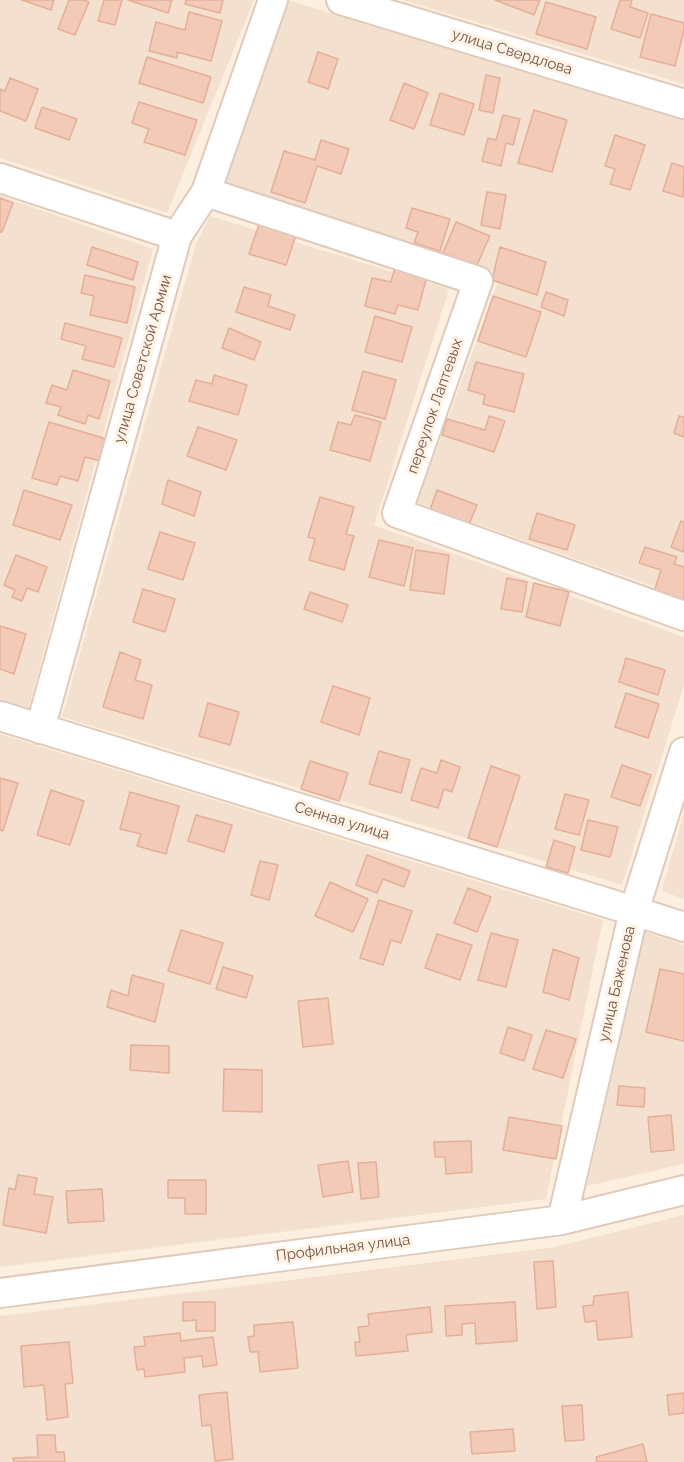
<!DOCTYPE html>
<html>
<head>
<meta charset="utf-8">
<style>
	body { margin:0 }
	canvas { display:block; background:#fcefdf }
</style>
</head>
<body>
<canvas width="684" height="1462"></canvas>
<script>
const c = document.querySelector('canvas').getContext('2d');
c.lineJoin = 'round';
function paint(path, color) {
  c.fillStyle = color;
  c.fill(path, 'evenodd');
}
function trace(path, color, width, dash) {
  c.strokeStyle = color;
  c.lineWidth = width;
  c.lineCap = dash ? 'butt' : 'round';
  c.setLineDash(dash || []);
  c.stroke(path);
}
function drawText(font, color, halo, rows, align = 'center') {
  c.font = font + ' Raleway,sans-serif';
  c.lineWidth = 6;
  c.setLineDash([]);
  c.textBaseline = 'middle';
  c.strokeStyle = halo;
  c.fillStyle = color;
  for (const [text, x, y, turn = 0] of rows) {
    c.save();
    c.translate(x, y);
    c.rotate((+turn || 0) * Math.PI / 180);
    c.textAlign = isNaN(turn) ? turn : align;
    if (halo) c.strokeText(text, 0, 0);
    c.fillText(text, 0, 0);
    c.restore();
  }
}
paint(new Path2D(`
	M0 0H254L167 213 0 158Z
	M288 0 684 120V597L417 503 501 274 224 182Z
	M402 0H684V84Z
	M0 196 153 249 28 710 0 701Z
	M210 216 449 289 374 525 684 637V685L622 885 62 717 196 244Z
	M0 734 603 920 546 1199 0 1267Z
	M684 812V899L662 891Z
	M645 932 684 945V1164L587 1186Z
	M684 1215V1462H0V1316L555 1247Z`), '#f4e0ce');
const building = new Path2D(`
	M22 0H54L51 10Z
	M69 0H84L89 2 75 35 58 29Z
	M104 0H122L115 25 98 21Z
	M128 0H172L168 13Z
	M186 0H223L220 13 185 4Z
	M495 0H540L534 15Z
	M620 0H632L630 7 648 13 640 38 611 29Z
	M546 2 596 17 587 49 536 34Z
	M189 12 222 21 211 61 177 52V58L149 51 156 22 185 30Z
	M651 14 684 23V30L675 66 640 57Z
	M318 52 338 59 328 89 308 82Z
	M147 57 211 77 203 103 139 83Z
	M486 75 500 78 493 113 479 110Z
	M10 78 38 89 26 121 0 111V89L5 91Z
	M404 83 428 93 414 129 390 120Z
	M440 93 474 104 464 135 430 125Z
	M139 102 197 120 185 155 144 142 149 129 132 123Z
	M42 107 77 119 69 140 35 128Z
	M534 110 567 120 552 172 518 163Z
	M503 115 520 119 513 145 506 143 501 166 482 161 488 138 496 140Z
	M615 135 645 145 630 190 610 184 615 169 605 166Z
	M321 140 349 149 341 174 317 166 305 203 271 192 284 151 315 160Z
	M672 163 684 167 683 197 663 191Z
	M487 192 506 195 500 229 481 225Z
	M0 198 13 203 2 232H0Z
	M412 208 450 219 440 251 414 243 418 232 406 228Z
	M456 222 490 236 476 267 443 253Z
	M259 224 296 235 286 265 249 254Z
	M92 247 138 262 133 280 87 265Z
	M500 247 546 262 537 295 492 280Z
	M395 267 427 276 418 310 398 305 395 314 365 306 372 278 391 282Z
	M85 275 135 287 127 323 90 315 94 296 81 293Z
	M244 287 271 295 268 306 295 315 290 330 236 312Z
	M546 292 568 300 564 316 541 307Z
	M493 296 541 312 526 357 478 341Z
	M375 316 412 327 402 362 365 352Z
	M65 323 122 338 114 367 82 359 86 346 61 339Z
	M229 328 261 342 254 360 222 348Z
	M476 362 524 374 514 412 483 404 485 395 468 390Z
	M73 370 110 381 99 419 88 415 85 424 58 415 61 407 46 403 52 385 67 390Z
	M363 371 396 380 385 419 352 410Z
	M214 375 247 385 238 415 189 401 196 380 212 384Z
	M355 415 381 422 370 461 330 450 338 422 351 425Z
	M489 416 505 421 494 452 442 435 447 419 485 430Z
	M679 416 684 417V437L674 433Z
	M49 422 110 440 104 462 85 457 78 481 60 476 57 485 32 478Z
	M198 427 237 440 226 470 187 456Z
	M168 480 201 492 194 516 162 504Z
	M24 490 72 505 60 540 13 525Z
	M437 490 477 505 468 527 429 513Z
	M320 497 354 507 346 534 354 536 344 570 309 560 315 539 308 537Z
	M537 513 575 525 567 550 529 539Z
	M681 521 684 522V552L671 547Z
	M160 532 195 543 183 580 148 569Z
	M379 540 413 548 404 586 369 577Z
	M645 547 677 557 674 564 684 567V601L654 592 661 570 639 563Z
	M416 550 449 555 444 594 410 590Z
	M16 555 47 567 38 592 27 588 22 601 12 597 15 590 4 585Z
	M507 578 527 582 522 612 501 609Z
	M534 583 569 592 560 626 526 617Z
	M143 589 175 599 165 632 133 622Z
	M310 592 348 605 342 622 304 609Z
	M0 626 26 634 14 674 0 669Z
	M120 652 141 660 135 680 152 685 143 719 103 707Z
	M626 658 665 670 658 695 619 682Z
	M333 686 370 698 359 735 321 722Z
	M626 693 659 704 648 738 615 727Z
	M208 703 239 712 230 745 199 736Z
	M379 751 410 760 401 793 369 784Z
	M441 760 460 767 452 792 444 789 438 808 411 800 421 768 437 773Z
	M310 761 348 773 339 801 301 789Z
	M622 765 651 775 640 806 611 797Z
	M491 766 520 776 497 847 468 838Z
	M0 778 18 783 3 831 0 830Z
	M51 790 84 801 70 845 37 835Z
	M130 792 179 806 166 854 137 846 141 834 120 829Z
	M565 794 589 800 579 835 555 829Z
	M196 815 232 825 224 852 188 841Z
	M588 820 618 827 610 857 581 850Z
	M554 840 575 847 568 873 546 867Z
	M367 855 410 871 404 887 383 879 377 893 356 885Z
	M260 861 278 865 269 900 251 895Z
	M330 882 368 899 353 932 315 916Z
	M468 888 491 897 477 932 454 923Z
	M379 900 412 911 401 943 391 940 383 965 360 958Z
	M181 930 223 943 210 984 168 971Z
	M491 933 518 940 506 987 478 980Z
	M437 934 472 945 460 980 425 968Z
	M553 949 579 958 569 1000 543 992Z
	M223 967 253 976 246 998 216 989Z
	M660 969 684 974V1041L646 1032Z
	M132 975 164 984 155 1022 107 1007 111 990 128 996Z
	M328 998 333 1044 303 1047 298 1001Z
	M508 1027 532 1035 524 1061 500 1053Z
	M546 1030 576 1039 563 1078 533 1069Z
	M131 1045 169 1046V1073L130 1070Z
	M224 1069 262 1070V1112L223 1111Z
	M619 1086 645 1088 644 1107 617 1105Z
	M671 1115 674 1150 651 1152 648 1117Z
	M509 1117 562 1126 556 1159 503 1150Z
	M471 1141 472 1172 446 1174 445 1157H435L434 1142Z
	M348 1161 353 1192 323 1197 318 1165Z
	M376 1162 379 1197 361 1199 358 1163Z
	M18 1175 37 1178 34 1194 53 1197 46 1233 3 1225 9 1188 15 1190Z
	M168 1180H206V1214H185V1198H168Z
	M102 1189 104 1221 68 1223 66 1191Z
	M553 1261 556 1307 537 1309 534 1262Z
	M628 1292 632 1337 598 1340 596 1321 585 1322 583 1306 593 1305 594 1296Z
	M183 1302H215V1331H196V1320L183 1321Z
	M515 1302 517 1341 476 1344 475 1323 462 1324V1335L446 1336 445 1306Z
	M430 1307 432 1332 406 1335 408 1351 356 1356 355 1342H360L358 1327 369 1326 368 1314Z
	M293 1322 298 1368 260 1372 258 1352H250L248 1337 254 1336V1325Z
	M180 1333 181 1341 213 1337 217 1365 203 1367 202 1356 184 1358 185 1372 145 1377 144 1369 137 1370 134 1347 145 1346 144 1337Z
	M69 1342 73 1383 65 1384 68 1417 47 1420 44 1385 24 1387 21 1346Z
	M227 1392 233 1459 215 1461 211 1425 202 1426 199 1395Z
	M684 1393V1413L669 1415 667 1395Z
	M582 1405 584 1440 565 1441 562 1406Z
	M513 1429 515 1451 472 1454 470 1432Z
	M37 1435H55L56 1452H64L65 1462H14L13 1458 38 1457Z
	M643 1444 647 1462H597L596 1457Z`);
paint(building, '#f2cab7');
trace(building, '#e5af97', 1.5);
const minor = new Path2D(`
	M341 0 684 104
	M0 178 177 236
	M206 192 478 281 397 513 684 616
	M0 716 634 911 684 927
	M40 729 177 236 206 192 273 0
	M562 1220 634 911 684 752
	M0 1293 562 1220 684 1190`);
trace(minor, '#e0cabb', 32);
trace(minor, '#fff', 28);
drawText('15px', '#735447', '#fff3e6', [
	["улица Свердлова",512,52,17],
	["улица Советской Армии",143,359,-74],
	["переулок Лаптевых",435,406,-71],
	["Сенная улица",342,821,17],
	["улица Баженова",617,984,-77],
	["Профильная улица",343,1248,-7]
]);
</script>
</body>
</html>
